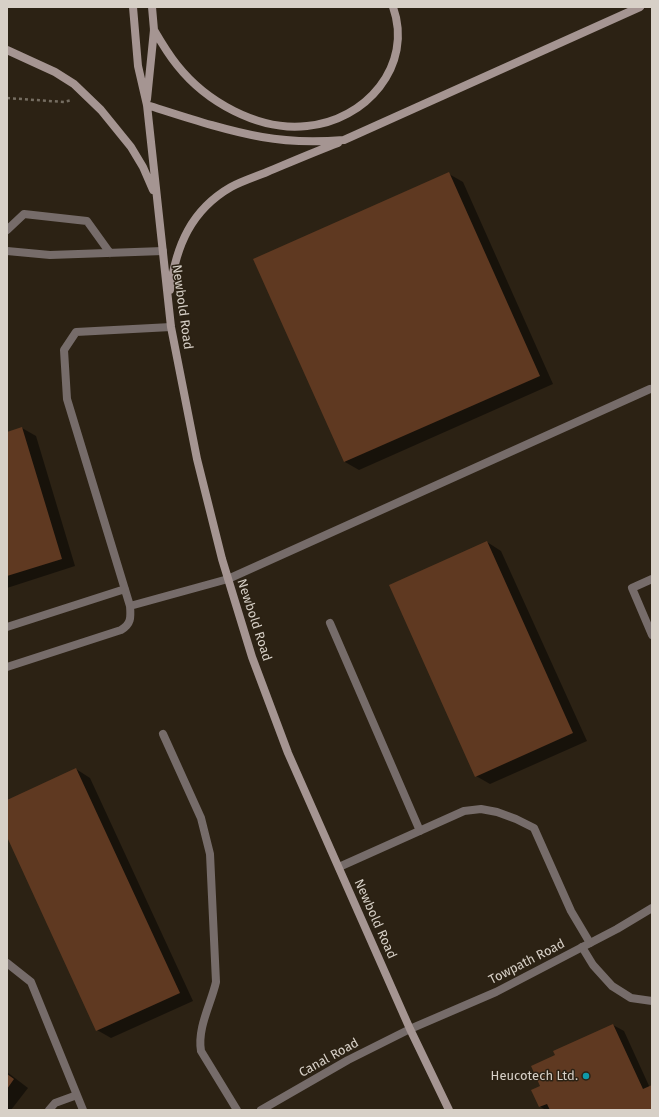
<!DOCTYPE html>
<html>
<head>
<meta charset="utf-8">
<style>
	body { margin:0 }
	#map { position:relative; width:659px; height:1117px; overflow:hidden; background:#2c2214; font-family:"Fira Sans",sans-serif }
	canvas { display:block }
	.frame { position:absolute; inset:0; border:8px solid #d7d0c7; pointer-events:none }
</style>
</head>
<body>
<div id="map">
<canvas width="659" height="1117"></canvas>
<div class="frame"></div>
</div>
<script>
const c = document.querySelector('canvas').getContext('2d');
c.lineJoin = 'round';
function paint(path, color) {
  c.fillStyle = color;
  c.fill(path, 'evenodd');
}
function trace(path, color, width, dash) {
  c.strokeStyle = color;
  c.lineWidth = width;
  c.lineCap = dash ? 'butt' : 'round';
  c.setLineDash(dash || []);
  c.stroke(path);
}
function drawText(font, color, halo, rows, align = 'center') {
  c.font = font + ' "Fira Sans",sans-serif';
  c.lineWidth = 3;
  c.setLineDash([]);
  c.textBaseline = 'middle';
  c.strokeStyle = halo;
  c.fillStyle = color;
  for (const [text, x, y, turn = 0] of rows) {
    c.save();
    c.translate(x, y);
    c.rotate((+turn || 0) * Math.PI / 180);
    c.textAlign = isNaN(turn) ? turn : align;
    if (halo) c.strokeText(text, 0, 0);
    c.fillText(text, 0, 0);
    c.restore();
  }
}
paint(new Path2D(`
	M449 174 463 182 553 384 359 470 345 462 254 260Z
	M22 428 36 436 75 566 7 588V433Z
	M487 542 501 551 587 741 490 784 476 776Z
	M76 769 90 778 193 1001 111 1038 97 1030 7 835V801Z
	M613 1025 624 1031 650 1088 652 1087V1110H546L539 1106 541 1086 556 1056Z
	M7 1072 28 1088 11 1110H7Z`), '#0007');
paint(new Path2D(`
	M449 172 540 376 344 462 253 259Z
	M22 427 62 559 7 576V432Z
	M487 541 573 733 475 777 389 585Z
	M76 768 180 993 96 1031 7 837V800Z
	M613 1024 643 1089 652 1085V1110H550L547 1104 539 1107 531 1090 540 1086 531 1066 555 1055 553 1051Z
	M7 1074 14 1079 7 1089Z`), '#5f3921');
trace(new Path2D(`
	M7 98 64 102 72 100`), '#756d61', 2.5, [3, 3]);
trace(new Path2D(`
	M7 230 24 214 87 221 110 253
	M7 251 50 255 163 251
	M171 327 76 332 64 350 67 399 130 606 228 579 650 389
	M652 579 632 588 652 635
	M330 623 420 831
	M7 627 125 589
	M7 667 121 630C131 624 131 618 130 606
	M163 734 201 818 210 854 216 982C211 1004 197 1028 201 1051L237 1110
	M339 867 464 811 481 809 497 812 516 819 534 828 571 911 590 943
	M582 947 593 965 612 986 631 998 652 1001
	M7 963 31 982 83 1110
	M49 1110 55 1103 77 1095`), '#766c6a', 8);
trace(new Path2D(`
	M261 1110 348 1060 410 1029 496 992 617 929 652 908`), '#766c6a', 8);
trace(new Path2D(`
	M133 7 138 66 147 105 171 327 197 459 222 559 252 657 288 753 410 1029 449 1110
	M154 30C161 42 168 54 177 65 192 84 212 100 234 111 256 122 281 129 307 126 365 121 414 66 393 7
	M7 50 55 72 74 84 101 110 131 147 143 167 153 190
	M147 99 154 30 152 7
	M147 105C185 117 223 130 262 137 289 142 317 142 344 140L640 7
	M170 290C176 246 191 210 231 187 242 181 255 177 267 172 291 162 314 152 338 143`), '#a59592', 8);
for (const [x, y, r, color] of [
	[586,1076,4,"#0f9aa8"]
]) {
  const dot = new Path2D();
  dot.arc(x, y, r, 0, 2 * Math.PI);
  c.fillStyle = color;
  c.fill(dot);
  trace(dot, '#2c2214', 1.5);
}
drawText('13px', '#d7d0c7', '#2c2214', [
	["Newbold Road",182,307,82],
	["Newbold Road",254,620,72],
	["Newbold Road",375,919,66],
	["Towpath Road",527,962,-27],
	["Canal Road",329,1058,-29]
]);
drawText('13px', '#d7d0c7', '#2c2214', [
	["Heucotech Ltd.",578,1076]
], 'right');
</script>
</body>
</html>
